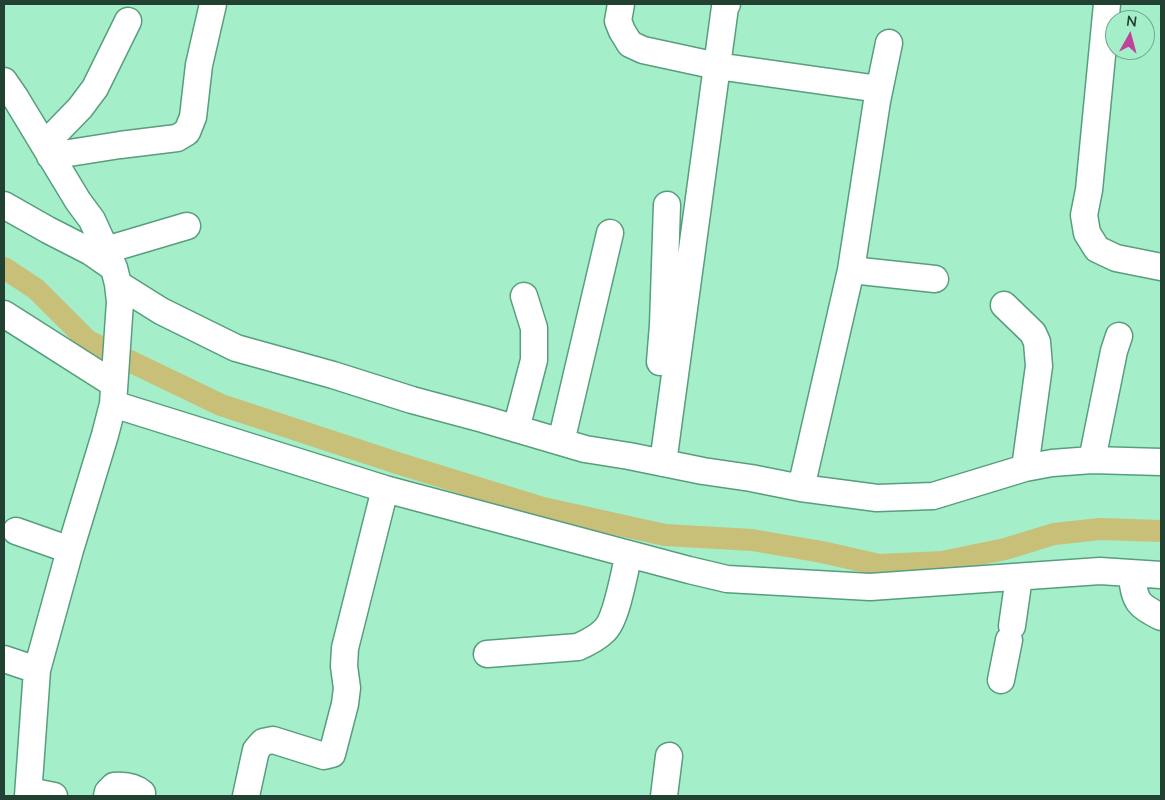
<!DOCTYPE html>
<html>
<head>
<meta charset="utf-8">
<style>
	body { margin:0 }
	#map { position:relative; width:1165px; height:800px; overflow:hidden; background:#a5eeca; font-family:Lato,sans-serif }
	canvas { display:block }
	.frame { position:absolute; inset:0; border:5px solid #234133; pointer-events:none }
	.north { position:absolute; left:1105px; top:10px; width:50px; height:50px; box-sizing:border-box; background:#a5eeca; border:1px solid #71a98e; border-radius:50%; rotate:7deg; font-size:14px; font-weight:700; line-height:20px; text-align:center; color:#234133 }
	.north::after { content:''; display:block; margin:auto; width:18px; height:22px; background:#be4497; clip-path:polygon(50% 0,100% 100%,50% 72%,0 100%) }
</style>
</head>
<body>
<div id="map">
<canvas width="1165" height="800"></canvas>
<div class="frame"></div>
<div class="north">N</div>
</div>
<script>
const c = document.querySelector('canvas').getContext('2d');
c.lineJoin = 'round';
function trace(path, color, width, dash) {
  c.strokeStyle = color;
  c.lineWidth = width;
  c.lineCap = dash ? 'butt' : 'round';
  c.setLineDash(dash || []);
  c.stroke(path);
}
trace(new Path2D(`
	M4 268 36 289 88 341 221 405 397 463 543 508 665 535 752 540 822 552 879 565 942 562 1005 549 1054 534 1100 529 1161 531`), '#c8c078', 22);
const minor = new Path2D(`
	M621 4 618 21 622 31 630 44 643 50 717 66 879 89
	M1107 4 1089 190 1084 215 1087 233 1097 249 1116 258 1161 267
	M4 81 15 97 78 201 92 220 114 268 118 284 161 311 236 348 333 375 412 400 483 419 585 449 629 456 703 471 751 478 801 488 877 498 933 496 1025 468 1052 463 1092 460 1161 462
	M44 145 80 108 95 88 128 21
	M50 156 120 145 177 138 187 132 193 117 199 65 213 4
	M4 205 48 230 91 252 114 268
	M106 250 187 226
	M851 270 935 279
	M1004 305 1033 333 1037 342 1039 366 1025 468
	M4 314 114 384
	M660 362 663 325 667 205
	M113 404 385 489 689 570 727 579 870 587 1100 571 1161 575
	M516 429 534 360V328L524 296
	M561 442 610 233
	M1092 460 1114 351 1119 336
	M663 463 725 7 727 4
	M801 488 851 270 877 101 889 43
	M16 531 70 550
	M1131 573C1136 601 1134 603 1161 617
	M1012 626 1019 577
	M487 654 578 647C587 643 597 638 604 631 617 620 624 572 629 554
	M4 659 37 670
	M1001 680 1009 640
	M29 791 54 796
	M28 796 37 670 70 550 105 435 113 404 120 302 118 284
	M107 796 108 792 114 786C124 785 134 786 142 793V796
	M246 796 256 750 263 742 273 740 324 756 332 754 345 704 347 688 344 666 345 648 385 489
	M664 796 669 756`);
trace(minor, '#579e7d', 29);
trace(minor, '#fff', 26);
</script>
</body>
</html>
